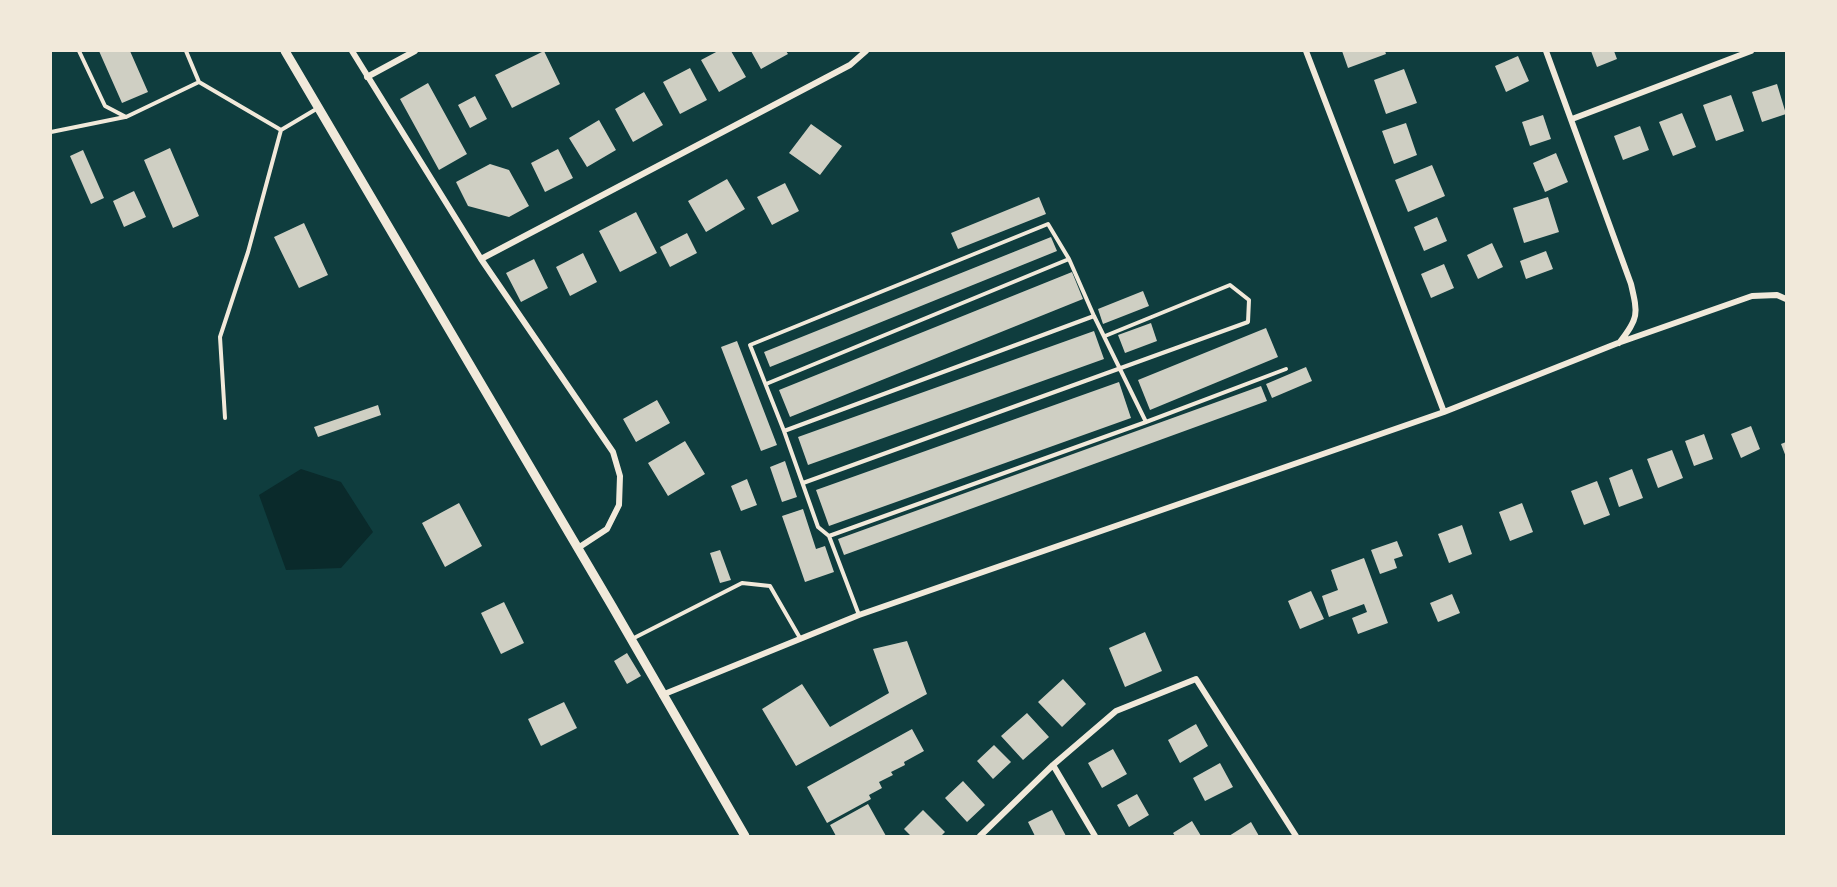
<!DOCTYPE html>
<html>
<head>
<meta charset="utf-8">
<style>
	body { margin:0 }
	#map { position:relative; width:1837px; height:887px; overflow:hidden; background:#0f3d3e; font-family:Overpass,sans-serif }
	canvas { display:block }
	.frame { position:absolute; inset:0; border:52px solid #f1e9da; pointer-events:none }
</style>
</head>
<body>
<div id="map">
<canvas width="1837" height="887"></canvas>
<div class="frame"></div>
</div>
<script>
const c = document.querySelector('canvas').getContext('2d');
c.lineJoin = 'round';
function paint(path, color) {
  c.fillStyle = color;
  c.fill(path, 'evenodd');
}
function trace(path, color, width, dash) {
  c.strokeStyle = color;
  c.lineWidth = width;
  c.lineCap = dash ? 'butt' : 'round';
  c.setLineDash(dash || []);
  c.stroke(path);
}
paint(new Path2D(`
	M301 469 341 482 373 532 341 568 286 570 259 495Z`), '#0a2a2b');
paint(new Path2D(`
	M99 51H130L148 92 122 103Z
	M544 51 560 84 512 108 495 75Z
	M718 51H731L746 77 719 92 701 60Z
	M751 51H786L788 54 761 69Z
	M1342 51H1385L1386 54 1348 68Z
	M1591 51H1614L1617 59 1597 67Z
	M1518 56 1529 81 1506 92 1495 66Z
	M690 68 707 100 680 114 663 82Z
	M1404 69 1417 103 1386 114 1374 80Z
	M428 83 467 154 439 170 400 99Z
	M1777 84 1786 114 1762 122 1752 92Z
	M644 92 663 125 633 142 615 109Z
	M1731 95 1744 131 1716 141 1703 105Z
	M475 96 487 119 470 128 458 105Z
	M1682 113 1696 147 1673 156 1659 122Z
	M1543 115 1551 139 1530 146 1522 122Z
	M599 120 616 150 587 167 569 138Z
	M1406 123 1417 155 1394 164 1382 131Z
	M811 124 842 146 820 175 789 153Z
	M1640 126 1649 150 1623 160 1614 136Z
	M170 148 199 216 173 228 144 160Z
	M558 149 573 178 545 192 531 163Z
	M83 150 104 198 91 204 70 156Z
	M1556 153 1568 182 1545 192 1533 163Z
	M490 164 509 170 529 206 509 217 468 206 456 182Z
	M1432 165 1445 196 1408 212 1395 180Z
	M727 179 745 209 706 232 688 201Z
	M785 183 799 211 772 225 757 197Z
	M134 191 146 217 124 227 113 201Z
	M1039 197 1046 214 958 249 951 233Z
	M1548 197 1559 232 1524 243 1513 208Z
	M636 212 657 253 620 272 599 231Z
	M1437 217 1447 241 1424 251 1414 227Z
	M304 223 328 275 299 288 274 237Z
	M687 233 697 253 670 267 660 247Z
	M1051 237 1057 251 770 367 764 352Z
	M1492 243 1503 267 1478 279 1467 255Z
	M1546 251 1553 269 1526 279 1520 261Z
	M583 253 597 282 570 296 556 267Z
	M534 259 548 288 521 302 506 273Z
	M1444 264 1454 288 1431 298 1421 274Z
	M1072 272 1083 299 790 417 779 390Z
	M1143 291 1149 306 1103 324 1098 309Z
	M1151 323 1157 341 1125 353 1118 335Z
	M1266 328 1278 357 1150 410 1138 380Z
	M1094 331 1104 359 808 465 798 437Z
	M737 341 777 445 761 451 721 347Z
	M1306 367 1312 381 1272 398 1266 384Z
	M1119 382 1131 418 829 526 816 490Z
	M1261 386 1267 401 844 555 838 539Z
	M657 400 670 423 636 442 623 419Z
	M378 405 381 415 318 437 314 427Z
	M1751 426 1760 449 1741 458 1731 434Z
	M1704 434 1713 459 1694 466 1685 441Z
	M685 441 705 474 668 496 648 463Z
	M1786 442V457L1781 444Z
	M1672 450 1683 478 1658 488 1647 459Z
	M785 461 797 497 782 502 770 467Z
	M1632 469 1643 498 1619 507 1609 478Z
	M747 479 757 505 741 511 731 486Z
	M1597 481 1610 515 1584 525 1571 491Z
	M459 503 482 546 445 567 422 523Z
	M1522 503 1533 532 1510 541 1499 512Z
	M803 509 816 549 825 546 834 572 805 582 782 516Z
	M1462 525 1472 554 1449 563 1438 534Z
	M1397 541 1403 556 1394 559 1397 568 1380 574 1371 550Z
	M720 550 731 580 720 583 710 553Z
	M1364 558 1388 623 1358 634 1352 618 1367 612 1364 604 1329 617 1322 596 1338 590 1331 570Z
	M1311 591 1324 619 1300 629 1288 601Z
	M1452 594 1460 613 1438 622 1430 603Z
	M504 602 524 643 501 654 481 613Z
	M1145 632 1162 671 1125 687 1109 648Z
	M907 641 927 694 796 766 762 709 802 684 830 727 889 693 873 649Z
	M627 653 641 676 627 684 614 661Z
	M1063 679 1086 704 1062 727 1038 702Z
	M564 702 577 728 541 746 528 719Z
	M1027 713 1049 737 1023 760 1001 736Z
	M1196 724 1208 746 1180 763 1168 740Z
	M912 729 924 751 904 762 905 765 891 772 893 775 879 782 882 788 869 795 871 799 827 823 807 787Z
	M994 745 1011 762 993 779 977 761Z
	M1113 749 1127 774 1102 788 1088 763Z
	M1220 763 1233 787 1205 801 1193 778Z
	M963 781 985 805 967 822 945 798Z
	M1137 794 1149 815 1129 827 1117 805Z
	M868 804 886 836H836L830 825Z
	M923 810 945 832 941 836H911L904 829Z
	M1052 810 1066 836H1035L1028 822Z
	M1192 821 1201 836H1175L1173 833Z
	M1251 822 1259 836H1229Z`), '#cfcfc3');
trace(new Path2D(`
	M79 51 105 106 126 117 199 82 281 130
	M186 51 199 82
	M51 132 125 117
	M766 384 1069 259
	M225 418 220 337 248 252 281 130 318 108
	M784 431 1094 316
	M803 483 1248 322 1249 300 1230 285 1105 336
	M829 536 1146 422 1286 369
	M859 615 829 536 818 527 784 431 750 345 1048 224 1069 259 1094 316 1146 422
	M632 639 742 583 770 586 800 638`), '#f1e9da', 4);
trace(new Path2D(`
	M352 51 481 259 613 452 620 476 619 505 607 529 578 548
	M1306 51 1444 412
	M1546 51 1631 284C1638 314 1639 318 1619 343
	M367 77 415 51
	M1572 119 1751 51
	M481 259 850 65 866 51
	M662 695 859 615 1444 412 1618 343 1752 296 1777 295 1786 299
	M1053 765 1095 836
	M980 836 1053 765 1116 711 1196 679 1296 836`), '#f1e9da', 6);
trace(new Path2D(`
	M285 51 612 606 745 836`), '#f1e9da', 9);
</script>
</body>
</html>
